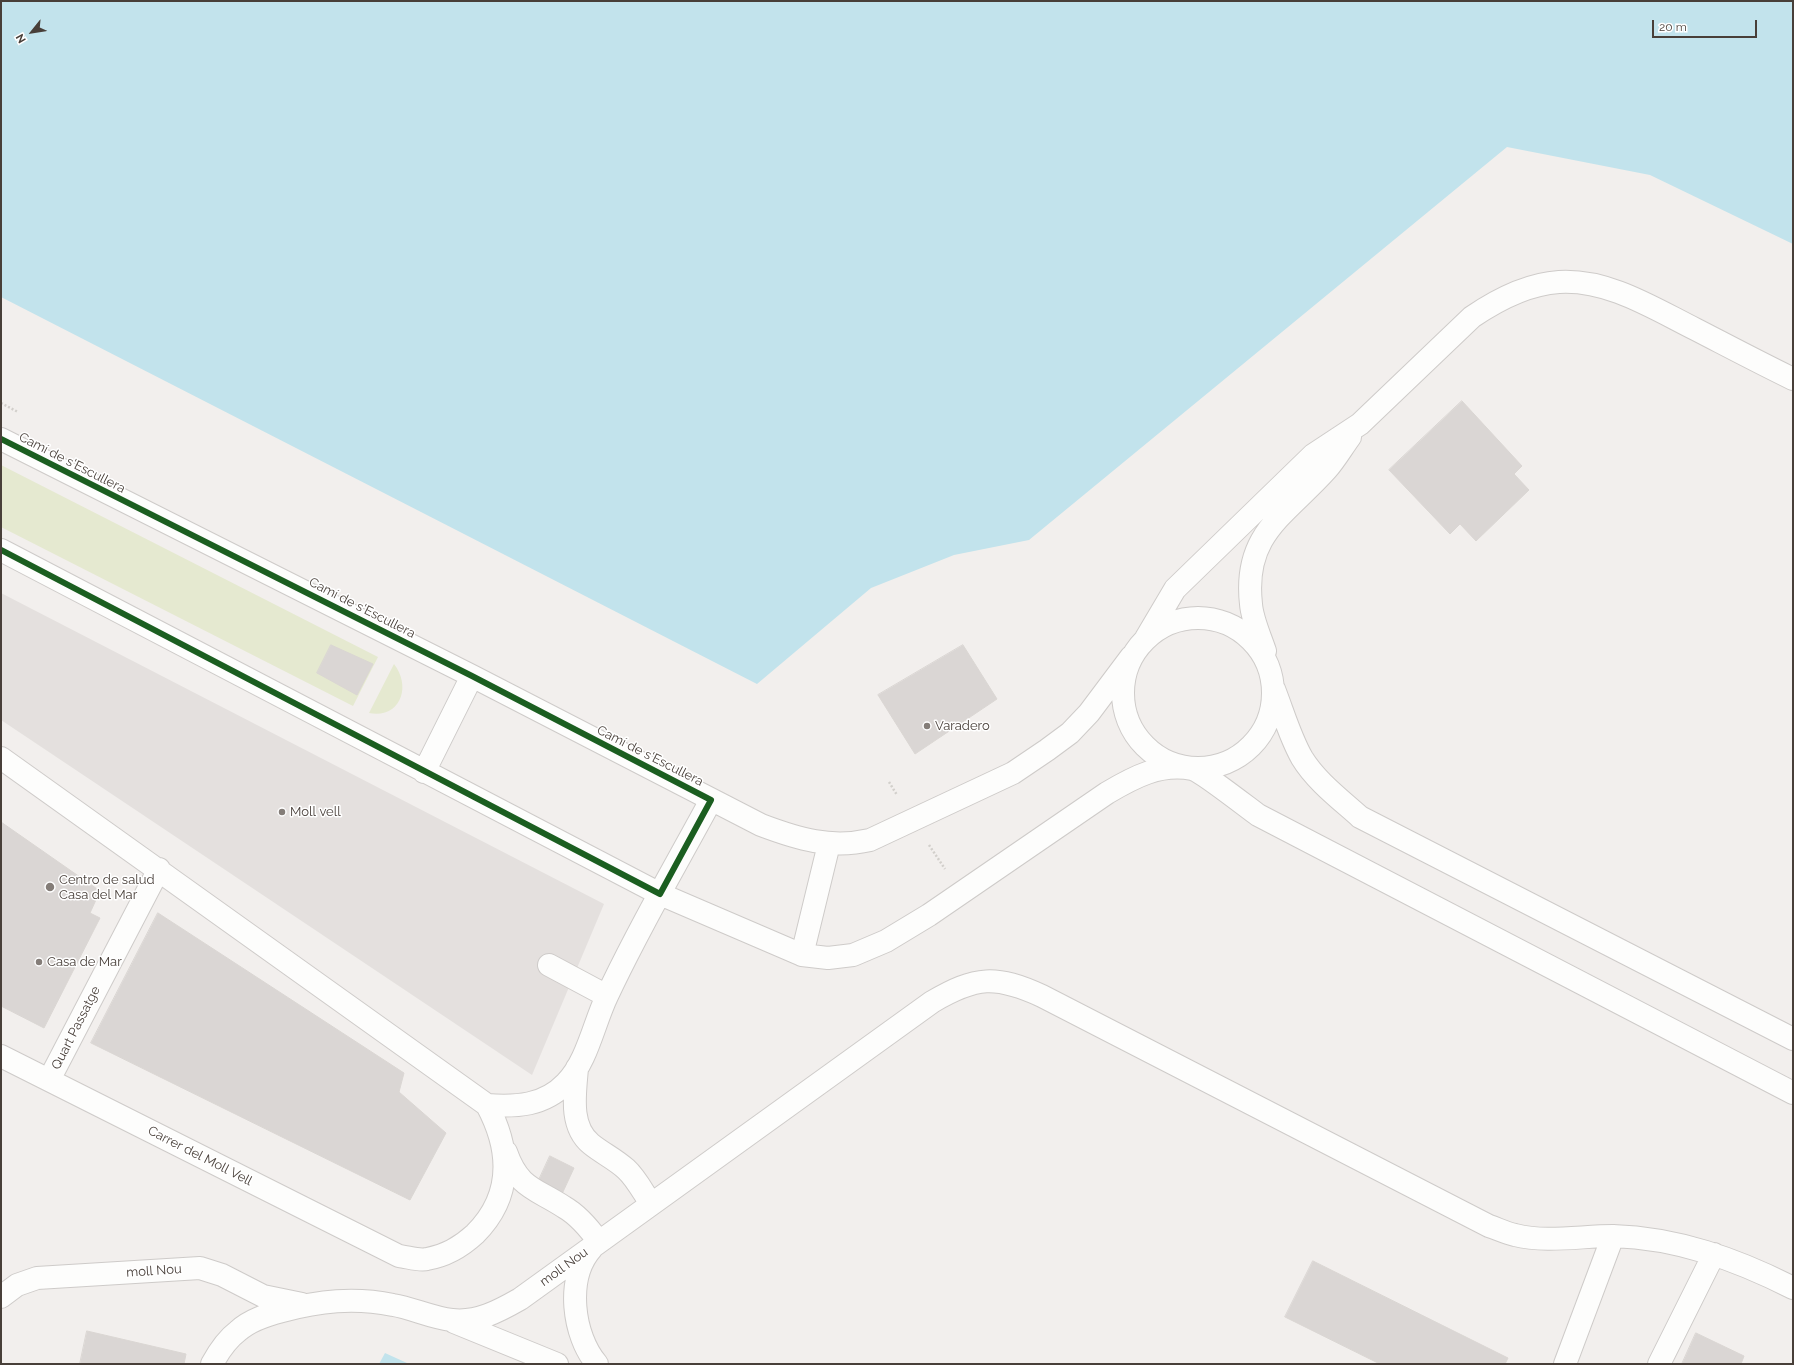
<!DOCTYPE html>
<html>
<head>
<meta charset="utf-8">
<style>
	body { margin:0 }
	#map { position:relative; width:1794px; height:1365px; overflow:hidden; background:#f2efed; font-family:Raleway,sans-serif }
	canvas { display:block }
	.frame { position:absolute; inset:0; border:2px solid #483f39; pointer-events:none }
	.north { position:absolute; left:12px; top:12px; width:40px; height:40px; -webkit-text-stroke:3px #fff; paint-order:stroke; rotate:240deg; font-size:11px; font-weight:700; line-height:16px; text-align:center; color:#483f39 }
	.north::after { content:''; display:block; margin:auto; width:14px; height:18px; background:#483f39; clip-path:polygon(50% 0,100% 100%,50% 72%,0 100%) }
	.scale { position:absolute; left:1652px; top:20px; width:105px; height:18px; box-sizing:border-box; border:2px solid #483f39; border-top:0; padding-left:5px; font-size:12px; line-height:14px; white-space:nowrap; color:#483f39; -webkit-text-stroke:3px #fff; paint-order:stroke }
</style>
</head>
<body>
<div id="map">
<canvas width="1794" height="1365"></canvas>
<div class="frame"></div>
<div class="north">N</div>
<div class="scale">20 m</div>
</div>
<script>
const c = document.querySelector('canvas').getContext('2d');
c.lineJoin = 'round';
function paint(path, color) {
  c.fillStyle = color;
  c.fill(path, 'evenodd');
}
function trace(path, color, width, dash) {
  c.strokeStyle = color;
  c.lineWidth = width;
  c.lineCap = dash ? 'butt' : 'round';
  c.setLineDash(dash || []);
  c.stroke(path);
}
function drawText(font, color, halo, rows, align = 'center') {
  c.font = font + ' Raleway,sans-serif';
  c.lineWidth = 3;
  c.setLineDash([]);
  c.textBaseline = 'middle';
  c.strokeStyle = halo;
  c.fillStyle = color;
  for (const [text, x, y, turn = 0] of rows) {
    c.save();
    c.translate(x, y);
    c.rotate((+turn || 0) * Math.PI / 180);
    c.textAlign = isNaN(turn) ? turn : align;
    if (halo) c.strokeText(text, 0, 0);
    c.fillText(text, 0, 0);
    c.restore();
  }
}
paint(new Path2D(`
	M1 465 378 657 353 706 1 527Z
	M394 664C412 687 400 719 369 713Z`), '#e5e9d0');
paint(new Path2D(`
	M1 593 604 904 532 1075 1 720Z`), '#e4e0de');
paint(new Path2D(`
	M1 1H1793V244L1650 175 1507 147 1029 540 954 555 871 588 757 684 1 297Z
	M385 1353 407 1363 406 1364H379Z`), '#c2e3ec');
const building = new Path2D(`
	M1462 401 1522 466 1514 474 1529 490 1476 541 1460 524 1450 534 1389 470Z
	M331 645 373 664 357 695 317 673Z
	M963 645 997 699 915 754 878 695Z
	M1 822 100 891 90 913 100 918 44 1028 1 1006Z
	M158 913 404 1073 399 1092 446 1133 410 1200 91 1043Z
	M550 1156 574 1168 562 1194 538 1182Z
	M1313 1261 1508 1358 1505 1364H1380L1285 1317Z
	M87 1331 186 1354 184 1364H80Z
	M1696 1333 1744 1356 1741 1364H1682Z`);
paint(building, '#dad6d4');
trace(building, '#dad6d3', 1);
const minor = new Path2D(`
	M1 439 472 676 761 825C798 839 831 849 870 840L1013 773 1047 750 1070 733 1089 713 1131 657
	M1 550 660 894 802 955 828 958 853 955 886 941 929 915 1107 793C1134 777 1160 763 1192 769 1201 771 1247 807 1258 815L1793 1093
	M1123 693a75 75 0 1 1 150 0a75 75 0 1 1-150 0Z
	M1146 638 1175 589 1313 455 1360 424 1472 317C1497 300 1527 284 1559 282 1608 279 1653 308 1695 329 1728 346 1760 363 1793 379
	M1265 651C1260 636 1252 619 1251 604 1243 533 1286 515 1327 469 1335 460 1342 448 1350 437
	M1274 689C1283 712 1290 737 1302 758 1316 781 1340 799 1360 817L1793 1039
	M1 758 487 1105C511 1150 513 1196 475 1234 462 1246 445 1256 427 1259 419 1261 408 1257 399 1256L1 1056
	M424 772 472 676
	M802 955 829 844
	M549 965 607 996
	M577 1068C575 1093 569 1126 591 1144 602 1153 615 1159 626 1169 636 1178 643 1192 651 1204
	M49 1080 159 869
	M487 1105C516 1107 544 1106 566 1083 587 1062 594 1023 607 996 638 929 676 865 711 800
	M506 1152C519 1189 535 1188 564 1207 578 1215 589 1228 599 1242
	M592 1248C565 1278 573 1336 597 1364
	M1 1297 17 1285 37 1278 200 1268 222 1275 263 1296 302 1304
	M454 1322 557 1364
	M212 1364C219 1351 226 1340 238 1331 250 1320 266 1315 282 1311 319 1301 354 1297 393 1305 412 1308 432 1318 452 1320 477 1323 499 1311 520 1299L932 1002C976 976 996 975 1042 996L1489 1226C1498 1229 1506 1233 1515 1235 1546 1243 1581 1236 1613 1236 1677 1238 1736 1259 1793 1288
	M1565 1364 1613 1236
	M1659 1364 1714 1254`);
trace(minor, '#cecbc9', 24);
trace(new Path2D(`
	M1 403 18 412
	M889 782 897 795
	M929 845 945 869`), '#d2cfcb', 2.5, [2, 2]);
trace(minor, '#fdfdfc', 22);
trace(new Path2D(`
	M1 439 472 676 711 800 660 894 1 550`), '#1b5e20', 6);
for (const [x, y, r, color] of [
	[927,726,4,"#847d78"],
	[282,812,4,"#847d78"],
	[50,887,5,"#847d78"],
	[39,962,4,"#847d78"]
]) {
  const dot = new Path2D();
  dot.arc(x, y, r, 0, 2 * Math.PI);
  c.fillStyle = color;
  c.fill(dot);
  trace(dot, '#fff', 1.5);
}
drawText('13px', '#483f39', '#fff', [
	["Camí de s'Escullera",72,463,27],
	["Camí de s'Escullera",362,608,27],
	["Camí de s'Escullera",650,756,27],
	["Quart Passatge",76,1028,-63],
	["Carrer del Moll Vell",200,1156,27],
	["moll Nou",564,1267,-36],
	["moll Nou",154,1271,-4]
]);
drawText('13px', '#483f39', '#fff', [
	["Varadero",935,726],
	["Moll vell",290,812],
	["Centro de salud",59,880],
	["Casa del Mar",59,895],
	["Casa de Mar",47,962]
], 'left');
</script>
</body>
</html>
